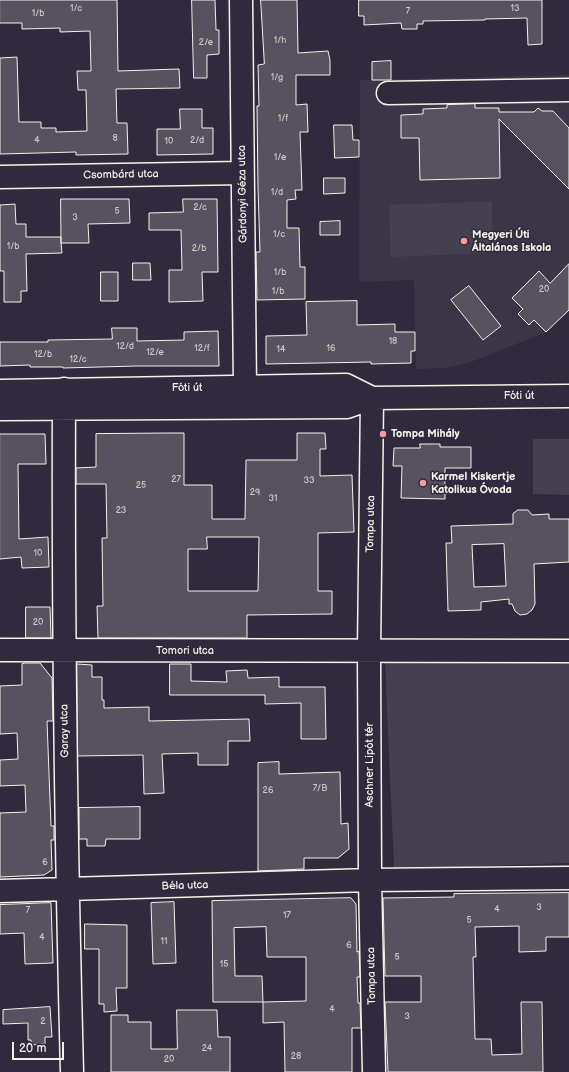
<!DOCTYPE html>
<html>
<head>
<meta charset="utf-8">
<style>
	body { margin:0 }
	#map { position:relative; width:569px; height:1072px; overflow:hidden; background:#2f2a3d; font-family:"Balsamiq Sans",sans-serif }
	canvas { display:block }
	.scale { position:absolute; left:12px; top:1042px; width:52px; height:18px; box-sizing:border-box; border:2px solid #f4f1e8; border-top:0; padding-left:5px; font-size:12px; line-height:14px; white-space:nowrap; color:#f4f1e8; -webkit-text-stroke:3px #2f2a3d; paint-order:stroke }
</style>
</head>
<body>
<div id="map">
<canvas width="569" height="1072"></canvas>
<div class="scale">20 m</div>
</div>
<script>
const c = document.querySelector('canvas').getContext('2d');
c.lineJoin = 'round';
function paint(path, color) {
  c.fillStyle = color;
  c.fill(path, 'evenodd');
}
function trace(path, color, width, dash) {
  c.strokeStyle = color;
  c.lineWidth = width;
  c.lineCap = dash ? 'butt' : 'round';
  c.setLineDash(dash || []);
  c.stroke(path);
}
function drawText(font, color, halo, rows, align = 'center') {
  c.font = font + ' "Balsamiq Sans",sans-serif';
  c.lineWidth = 3;
  c.setLineDash([]);
  c.textBaseline = 'middle';
  c.strokeStyle = halo;
  c.fillStyle = color;
  for (const [text, x, y, turn = 0] of rows) {
    c.save();
    c.translate(x, y);
    c.rotate((+turn || 0) * Math.PI / 180);
    c.textAlign = isNaN(turn) ? turn : align;
    if (halo) c.strokeText(text, 0, 0);
    c.fillText(text, 0, 0);
    c.restore();
  }
}
paint(new Path2D(`
	M569 75V310L546 332 489 355 468 363 443 368 416 369 414 280 359 282 360 80Z`), '#3b3647');
paint(new Path2D(`
	M492 201 493 253 391 257 389 205Z
	M533 439H569V495L533 494Z
	M385 662H569V863L394 869Z`), '#454050');
const building = new Path2D(`
	M0 0H117L118 71 179 69 180 88 116 89 117 123H127L128 154 76 155V152L0 154V58L17 57 19 122H41V128H56V132L87 131 86 90H78L77 71H91L90 31 60 32V28L22 29V23H0Z
	M192 0H215L216 30H219V54L207 55V78H194Z
	M261 0H297L298 53 328 51 330 60V75H296V105L307 104 308 132H300L302 190H295L296 199 287 200V228H299L300 267H305V299L257 300 256 252H260L258 187 257 106H259L258 65 264 64Z
	M359 0H542V44L528 45 527 18 485 19V20L423 21V24H417V29H402L401 23 364 25V16H359Z
	M391 61V80H372V62Z
	M475 104V108H499V112H534L538 108 542 111H553L569 128V189L499 119 500 178 420 180 419 138H401V115L423 114V109L447 108V105Z
	M180 109H202V128H213V154L157 155V129H180Z
	M334 125H352L353 140H359V157L335 158Z
	M324 178H345V193L324 194Z
	M61 199H129L130 223 88 224 89 243H61L62 253 26 254 27 291H21V302H4V271H0V205L15 204 16 224H26V237H61V243Z
	M183 199H217L218 272H202L203 301 169 302V270H182L181 230H149V213L183 212Z
	M340 221V235H320V222Z
	M133 263H150L151 280H133Z
	M569 264V310L546 332 534 320 529 325 518 314 523 309 512 298 539 271 550 283Z
	M101 272H118V301H101Z
	M469 286 501 326 483 340 451 300Z
	M357 301V325L395 324V332H415V351H411V363L371 364V362L266 364V336L307 335 306 302Z
	M112 328H137V341L184 340V332L218 331 219 366H137L63 368V367H30V365L0 366V342H48V340L112 339Z
	M168 433H184V485H212V519H245L246 460H297V433H325L326 449H320V476L352 475 354 532 318 533V591H332V614L247 615V638H98L97 606H103L102 538H107L106 484H76V468L96 467V434ZM207 537H259L258 591H188V549H207Z
	M0 434H45L46 464H18L19 539 48 537 49 567 22 568 21 557 0 559Z
	M420 444H440V447H471V468H445V499L401 498 402 466H393L394 448H420Z
	M518 510H528L532 515 549 514V519H569V562L534 564 535 604 532 610 527 614 520 615 515 611 512 604H509V599L481 602V610L448 611 446 543H452L451 526 513 524V514ZM504 544 506 586 474 587 472 545Z
	M26 607H50L51 638H26Z
	M26 663H40L52 678 53 721H47L51 826H54V840H51L52 870 44 875 0 877V813L26 812 25 785 0 786V760L18 759 17 733 0 734V686L22 685V664Z
	M77 664 92 665V677H102V700H104V708L149 707V721L249 719 250 741H228V765H198V753L162 754 164 793 144 794 143 755 78 756Z
	M170 664H191V681L227 682 226 671 247 670 248 678 279 677V687H325L326 739H301V703L265 704V695H170Z
	M279 762V774L340 772 341 824 348 823 349 849 338 858H304V869L258 871V763Z
	M140 807V839H106L105 846H87V839H79V808Z
	M569 893V937H546V951L519 952V926L475 927 476 957H473L475 1039H491L492 1055 522 1054 521 1002H542L543 1072H388L385 1002H421V976H385L383 898 454 897V894Z
	M351 898 356 904 357 952 359 951 360 977H357L358 1003H360L361 1028H352V1072H285L284 1022 263 1023V1002H213L212 901ZM266 927 267 957H306V1001L263 1002 262 976H235L234 928Z
	M174 902 176 963 153 964 151 903Z
	M51 903 53 963 25 964 24 933 0 934V905Z
	M85 924 127 925V988H116L117 1011 104 1012V1004H99V949H85Z
	M50 1007 52 1037H45V1044L31 1045V1040H28V1023L3 1024V1010Z
	M177 1010H217L218 1037H230V1072H111V1015H128V1022H151V1049H177Z`);
paint(building, '#56525f');
trace(building, '#f4f1e8', 1);
const minor = new Path2D(`
	M241 0 245 388
	M388 93 569 90
	M0 177 242 173
	M64 389C63 617 66 844 72 1072
	M0 391 346 385 372 398
	M372 398 369 651 370 880 374 1072
	M0 409 347 407 372 398 569 396
	M0 650 569 651
	M0 891 370 880 569 878`);
trace(minor, '#f4f1e8', 25);
trace(minor, '#2f2a3d', 22);
for (const [x, y, r, color] of [
	[464,241,4,"#ff9aa2"],
	[383,434,4,"#ff9aa2"],
	[423,483,4,"#ff9aa2"]
]) {
  const dot = new Path2D();
  dot.arc(x, y, r, 0, 2 * Math.PI);
  c.fillStyle = color;
  c.fill(dot);
  trace(dot, '#2f2a3d', 1.5);
}
drawText('9px', '#ccc9c6', null, [
	["1/c",76,9],
	["13",515,9],
	["7",408,12],
	["1/b",38,14],
	["1/h",280,41],
	["2/e",206,43],
	["1/g",277,78],
	["1/f",283,119],
	["8",115,139],
	["4",37,141],
	["2/d",197,141],
	["10",169,142],
	["1/e",280,158],
	["1/d",277,193],
	["2/c",200,208],
	["5",117,212],
	["3",75,218],
	["1/c",279,235],
	["1/b",13,247],
	["2/b",199,249],
	["1/b",280,273],
	["20",544,290],
	["1/b",278,292],
	["18",393,342],
	["12/d",125,347],
	["12/f",202,349],
	["16",331,349],
	["14",281,350],
	["12/e",155,353],
	["12/b",43,355],
	["12/c",78,360],
	["27",176,480],
	["33",309,481],
	["25",141,486],
	["29",255,493],
	["31",273,499],
	["23",121,511],
	["10",38,554],
	["20",38,623],
	["7/B",320,789],
	["26",268,791],
	["6",45,863],
	["3",539,908],
	["4",497,910],
	["7",28,911],
	["17",287,916],
	["5",469,921],
	["4",42,938],
	["11",164,942],
	["6",349,946],
	["5",397,958],
	["15",224,965],
	["4",332,1010],
	["3",407,1017],
	["2",43,1022],
	["24",207,1049],
	["28",296,1057],
	["20",169,1060]
]);
drawText('11px', '#f4f1e8', '#2f2a3d', [
	["Csombárd utca",121,175,-1],
	["Gárdonyi Géza utca",243,194,-91],
	["Fóti út",187,388],
	["Fóti út",519,396],
	["Tompa utca",371,524,-89],
	["Tomori utca",185,651],
	["Garay utca",65,731,-91],
	["Aschner Lipót tér",370,765,-90],
	["Béla utca",185,886,-2],
	["Tompa utca",372,976,-91]
]);
drawText('bold 11px', '#f4f1e8', '#2f2a3d', [
	["Megyeri Úti",472,235],
	["Általános Iskola",472,248],
	["Tompa Mihály",391,434],
	["Karmel Kiskertje",431,477],
	["Katolikus Óvoda",431,490]
], 'left');
</script>
</body>
</html>
